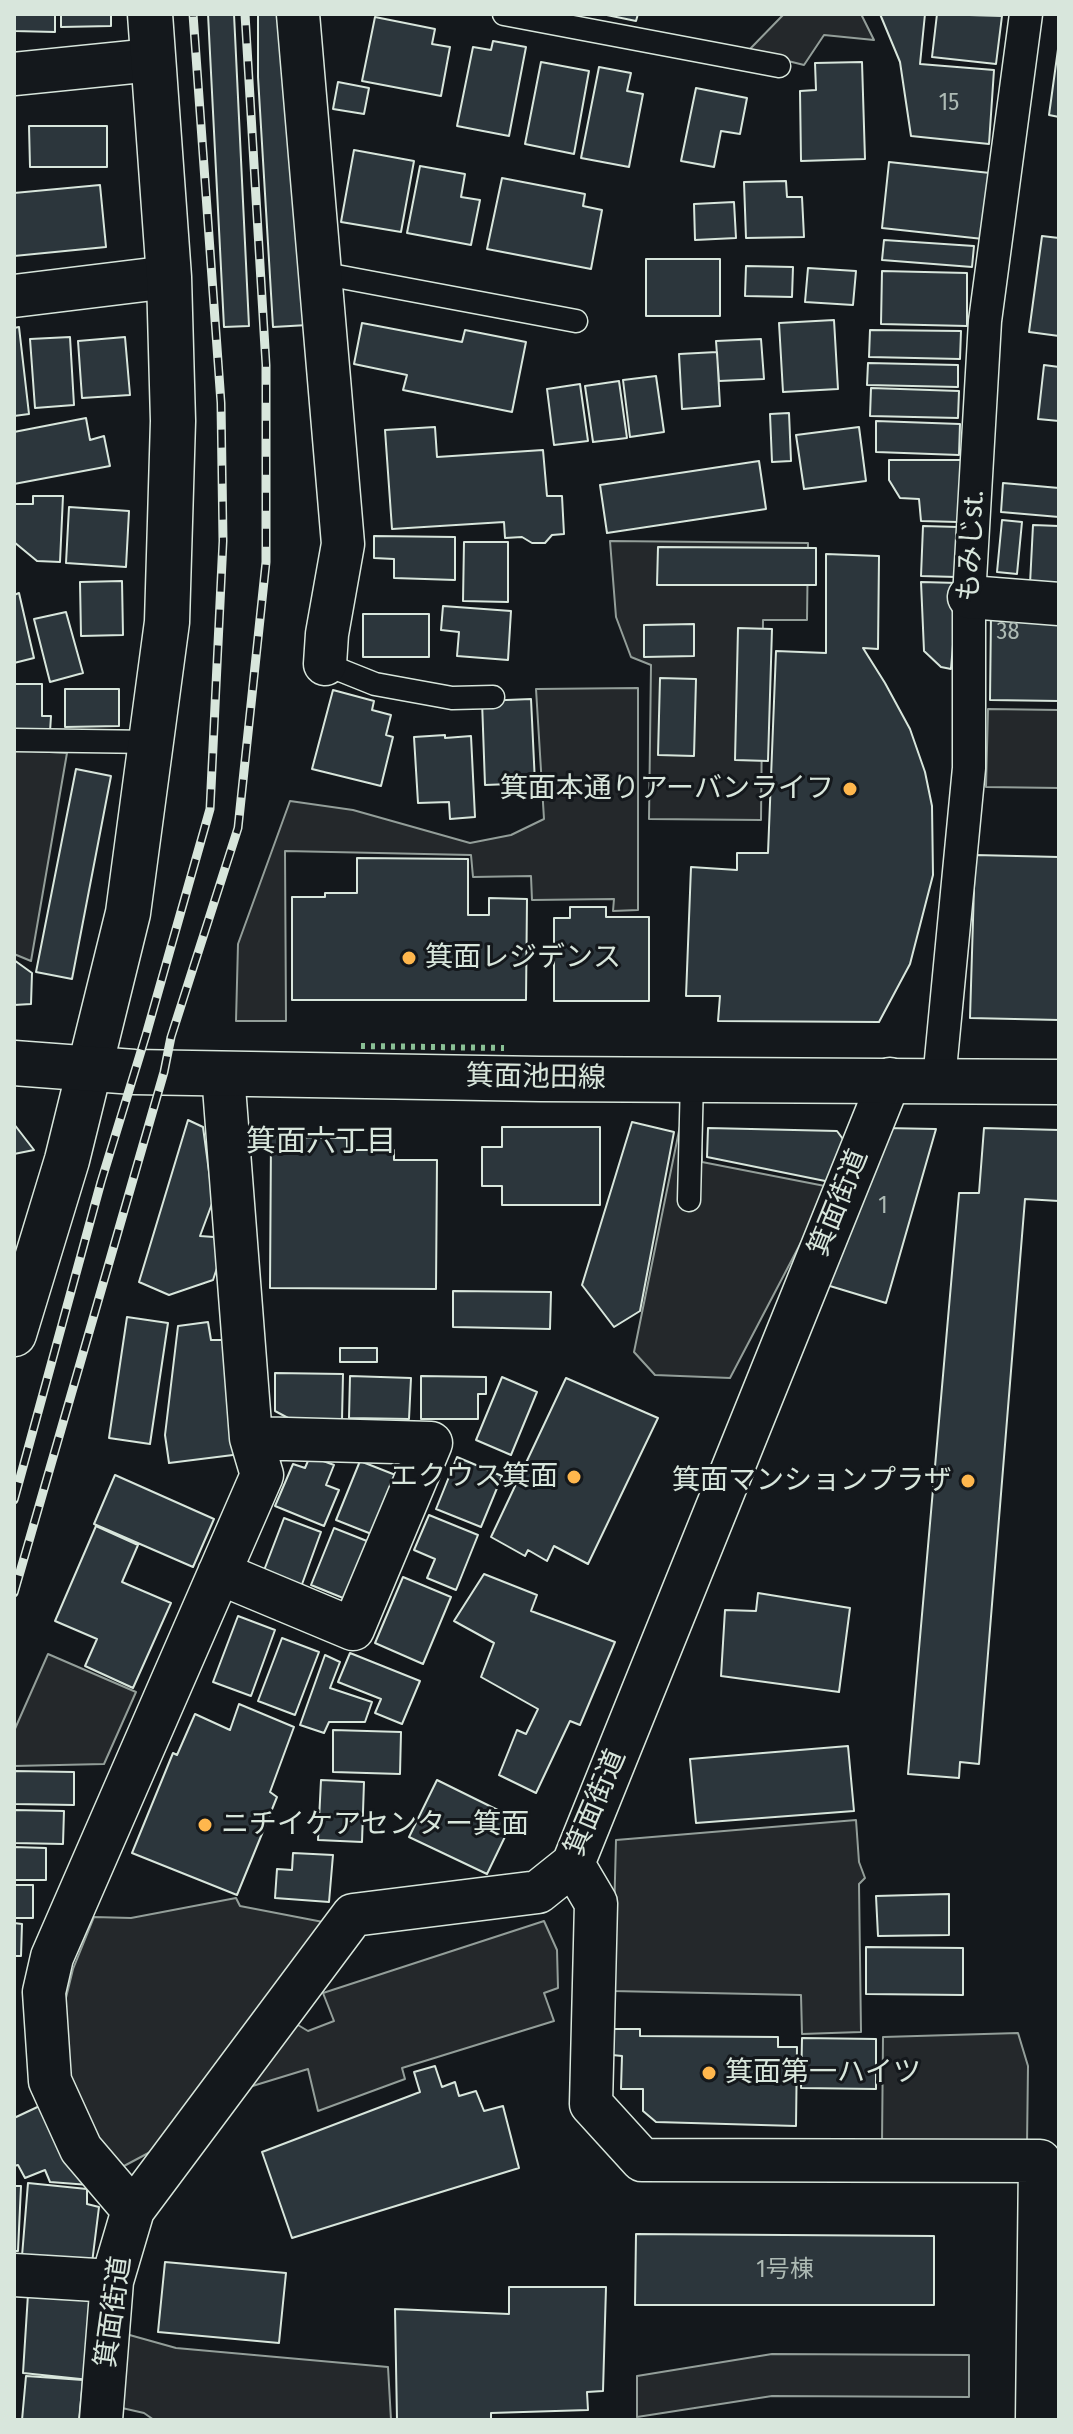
<!DOCTYPE html>
<html>
<head>
<meta charset="utf-8">
<style>
	body { margin:0 }
	#map { position:relative; width:1073px; height:2434px; overflow:hidden; background:#14181c; font-family:"Fira Sans Condensed",sans-serif }
	canvas { display:block }
	.frame { position:absolute; inset:0; border:16px solid #d8e6dc; pointer-events:none }
</style>
</head>
<body>
<div id="map">
<canvas width="1073" height="2434"></canvas>
<div class="frame"></div>
</div>
<script>
const c = document.querySelector('canvas').getContext('2d');
c.lineJoin = 'round';
function paint(path, color) {
  c.fillStyle = color;
  c.fill(path, 'evenodd');
}
function trace(path, color, width, dash) {
  c.strokeStyle = color;
  c.lineWidth = width;
  c.lineCap = dash ? 'butt' : 'round';
  c.setLineDash(dash || []);
  c.stroke(path);
}
function drawText(font, color, halo, rows, align = 'center') {
  c.font = font + ' "Fira Sans Condensed","Noto Sans JP",sans-serif';
  c.lineWidth = 6;
  c.setLineDash([]);
  c.textBaseline = 'middle';
  c.strokeStyle = halo;
  c.fillStyle = color;
  for (const [text, x, y, turn = 0] of rows) {
    c.save();
    c.translate(x, y);
    c.rotate((+turn || 0) * Math.PI / 180);
    c.textAlign = isNaN(turn) ? turn : align;
    if (halo) c.strokeText(text, 0, 0);
    c.fillText(text, 0, 0);
    c.restore();
  }
}
const parking = new Path2D(`
	M784 14H861L874 40 824 35 804 65 748 51Z
	M610 541 808 543 807 620H763L761 820 649 819 651 665 631 657 616 617Z
	M638 688V910L613 911 614 899 532 900 531 876 473 877 471 855 285 851 286 1021H236L238 944 290 801 353 810 470 843 511 835 544 819 536 689Z
	M988 709 1059 710V788L986 787Z
	M14 750 67 753 31 961 14 954Z
	M680 1126H701L702 1162 830 1187 730 1378 655 1375 634 1352Z
	M48 1654 136 1692 104 1764 14 1766V1731Z
	M856 1820 859 1862 865 1878 859 1884 861 2032 802 2034 801 1995 612 1991 616 1840Z
	M236 1898 240 1906 323 1922 154 2150 124 2166 112 2163 87 2141 59 2058 63 2010 73 1969 94 1917 131 1918Z
	M544 1921 557 1950 558 1988 544 1993 554 2021 402 2068 405 2079 318 2111 308 2069 246 2088 293 2022 308 2031 334 2021 323 1993Z
	M1018 2033 1028 2066 1027 2145 882 2144 883 2037Z
	M126 2334 176 2348 388 2367 391 2420H154L144 2413 122 2408Z
	M772 2354 969 2355V2397L772 2396 637 2417V2376Z`);
paint(parking, '#24282b');
trace(parking, '#939e99', 2);
const building = new Path2D(`
	M14 14H55V32L14 31Z
	M61 14H111V26L61 27Z
	M208 14H234L249 326 224 327Z
	M258 14H279L308 325 273 327 258 77Z
	M602 14H638L636 21Z
	M880 14H925L920 64 994 70 989 144 911 136 900 62Z
	M937 14 1002 16 996 64 932 57Z
	M375 17 435 29 432 44 450 47 441 96 362 81Z
	M493 41 526 47 509 136 457 126 473 47 491 50Z
	M1059 42V117L1049 115Z
	M541 62 589 71 574 154 525 144Z
	M862 62 865 159 801 161 800 91 816 90 815 63Z
	M599 67 631 73 627 91 643 94 629 167 581 158Z
	M338 82 369 88 364 114 333 109Z
	M696 88 747 98 740 134 721 131 714 167 681 161Z
	M29 126H107V167H30Z
	M354 150 414 161 401 232 341 222Z
	M889 162 990 173 983 239 882 228Z
	M420 166 465 174 461 197 480 200 471 245 407 233Z
	M502 178 585 194 583 206 602 210 591 269 487 249Z
	M786 181 787 197H802L804 237 746 238 744 182Z
	M100 185 106 247 14 256V193Z
	M734 202 736 238 695 240 694 204Z
	M1042 236 1059 238V336L1029 332Z
	M884 240 974 246 972 267 882 260Z
	M646 259H720V316H646Z
	M746 266 793 267 792 297 745 296Z
	M808 268 856 271 853 305 805 302Z
	M882 271 967 273V326L881 324Z
	M834 320 838 389 783 392 779 323Z
	M362 323 462 342 465 330 526 342 512 412 403 390 407 375 354 364Z
	M19 327 29 414 14 416V328Z
	M870 330 961 331 960 359 869 357Z
	M70 337 74 405 35 408 30 339Z
	M125 337 130 395 82 398 78 341Z
	M761 339 764 379 719 381 716 341Z
	M717 352 720 406 682 409 679 354Z
	M868 363 958 365V387L867 385Z
	M1044 365 1059 367V421L1038 419Z
	M656 376 664 432 630 437 623 380Z
	M619 381 627 438 593 442 585 386Z
	M580 384 588 441 554 445 547 389Z
	M871 388 959 391 958 418 870 416Z
	M789 413 791 461 772 462 770 414Z
	M86 418 90 440 104 436 110 466 14 484V432Z
	M876 421 960 424 959 455 876 452Z
	M435 427 437 457 543 450 547 496H562L564 534 552 535 545 543H532L522 537 505 538 504 522 392 529 385 430Z
	M859 427 866 481 804 489 796 435Z
	M889 460H962L958 522 921 521 919 499 900 498 889 480Z
	M759 461 766 509 607 533 600 485Z
	M1003 483 1059 488V517L1001 512Z
	M33 496H63L60 562 37 561 14 542V504H33Z
	M69 507 129 511 126 567 66 563Z
	M1002 520 1022 522 1017 574 997 572Z
	M1033 525 1059 526 1058 585 1030 584Z
	M923 526 958 527 956 577 921 576Z
	M374 536 455 537V580L394 578V559L374 558Z
	M464 542H508V602L463 601Z
	M658 547 816 548V585H657Z
	M826 554 879 556 878 649 863 648 885 683 910 729 925 772 932 806 933 875 910 964 879 1022 718 1021 720 996H686L691 867 737 870V853H768L776 651 826 653Z
	M122 581 123 635 81 636 80 582Z
	M921 582 958 583 951 669 941 667 924 651Z
	M19 593 34 658 14 663V595Z
	M443 606 511 611 508 660 457 656 459 632 441 630Z
	M66 612 83 673 50 682 34 619Z
	M363 614H429V657H363Z
	M991 614 1059 615V701L990 700Z
	M694 624V656L644 657V625Z
	M738 628 772 629 768 761 735 760Z
	M660 678 696 679 694 756 658 755Z
	M14 684H42V716H51L50 732H14Z
	M65 689H119V726L65 727Z
	M333 690 374 701 372 710 391 715 386 735 393 737 381 786 312 769Z
	M531 699 535 783 485 785 482 701Z
	M445 735V738L471 736 475 817 450 819 449 802 418 803 414 737Z
	M76 769 111 776 72 979 36 972Z
	M975 855 1059 857V1020L970 1018Z
	M357 858 468 859V915H489V898L527 899 526 1000H292V897H325V893H357Z
	M570 907H606V917H649V1001H554V918H570Z
	M14 960 32 973 31 1004 14 1005Z
	M188 1120 203 1127 213 1201 200 1236 214 1237 220 1259 213 1280 169 1295 139 1282Z
	M632 1122 674 1132 640 1311 614 1327 582 1285Z
	M14 1124 34 1150 14 1154Z
	M502 1127H600V1205H502V1186H482V1147H502Z
	M708 1128 837 1131 848 1146 835 1183 707 1157Z
	M885 1128 936 1129 886 1303 820 1283Z
	M984 1128 1059 1130V1201L1025 1199 979 1764 960 1762 959 1778 908 1774 959 1193H979Z
	M271 1137 347 1138V1150H394V1160H437L436 1289 270 1288Z
	M453 1291 551 1292 550 1329 453 1327Z
	M127 1317 168 1323 150 1444 109 1438Z
	M208 1322 211 1340H223L241 1454 169 1463 165 1435 178 1326Z
	M340 1348H377V1362H340Z
	M275 1373 343 1374 342 1420 290 1419 275 1411Z
	M350 1376 411 1378 409 1419 349 1418Z
	M421 1376 486 1377V1394H478V1419H421Z
	M502 1377 537 1392 511 1455 476 1440Z
	M566 1378 658 1418 588 1564 554 1546 547 1561 528 1550 525 1556 491 1537Z
	M310 1456 334 1465 326 1485 339 1490 324 1526 275 1506 293 1464 305 1468Z
	M457 1457 502 1476 481 1527 436 1509Z
	M360 1461 398 1476 374 1535 336 1520Z
	M115 1475 214 1519 193 1567 94 1524Z
	M429 1515 478 1535 456 1590 427 1578 435 1559 414 1550Z
	M284 1518 321 1532 301 1587 263 1573Z
	M96 1526 138 1545 122 1582 171 1603 133 1688 85 1666 97 1639 55 1621Z
	M334 1528 372 1543 348 1600 311 1585Z
	M484 1574 537 1595 531 1611 615 1642 580 1725 570 1721 536 1793 499 1775 517 1730 526 1734 538 1709 481 1677 494 1643 454 1621Z
	M403 1577 451 1597 423 1664 375 1643Z
	M758 1593 850 1608 839 1692 721 1676 725 1610 756 1611Z
	M238 1616 275 1630 251 1696 213 1682Z
	M282 1638 319 1652 295 1715 258 1701Z
	M350 1653 420 1681 402 1724 375 1713 381 1699 338 1682Z
	M325 1655 340 1662 330 1688 372 1702 365 1722H329L324 1733 300 1725Z
	M239 1704 294 1727 270 1792 277 1797 237 1895 132 1853 173 1753 177 1755 195 1714 230 1730Z
	M333 1730 401 1732 400 1774 333 1772Z
	M848 1746 854 1811 696 1823 690 1759Z
	M14 1771 74 1772V1805L14 1804Z
	M321 1780 364 1782 362 1842 318 1840Z
	M437 1780 514 1818 487 1874 409 1837Z
	M14 1810 64 1811 63 1844 14 1843Z
	M14 1847 46 1848V1880H14Z
	M293 1853 333 1855 329 1902 275 1898 277 1869 292 1870Z
	M14 1885H33V1918H14Z
	M949 1894V1935L878 1936 876 1896Z
	M14 1923 22 1924 21 1956H14Z
	M866 1947 963 1948V1995L866 1994Z
	M613 2029H640V2036L778 2037V2047H797L796 2126 656 2122 643 2111V2089H621L622 2056 612 2055Z
	M802 2038 876 2039V2089L801 2088Z
	M435 2066 442 2087 455 2082 459 2096 476 2091 484 2111 503 2106 519 2168 292 2238 262 2152 420 2092 414 2072Z
	M46 2103 89 2185 50 2182 45 2170 25 2178 18 2165 14 2166V2118Z
	M28 2183 87 2189V2204L99 2207 92 2263 22 2256Z
	M14 2186H21L18 2251H14Z
	M636 2234 934 2236V2305H635Z
	M165 2262 286 2273 279 2343 158 2332Z
	M509 2287H606L603 2391 587 2392 588 2410 491 2413V2420H397L395 2309 509 2314Z
	M28 2294 85 2295 95 2305 90 2380 23 2373Z
	M26 2376 83 2380 79 2420H22Z`);
paint(building, '#2c363c');
trace(building, '#d8e6dc', 2);
const service = new Path2D(`
	M504 14 779 66
	M320 273 576 321
	M325 664 375 684 452 698 493 697
	M14 740 152 742
	M689 1200 692 1079`);
const pedestrian = new Path2D(`
	M939 1080 969 768V597L985 321 1026 14`);
const minor = new Path2D(`
	M298 14 343 544 327 634 325 664
	M14 74 152 60
	M14 296 169 277
	M969 597 1059 604
	M219 1573 353 1629 431 1443 251 1438
	M573 1864 596 1903 591 2104 642 2160 1040 2161 1037 2420
	M133 2210 81 2149 50 2081 44 1992 52 1957 262 1475 251 1438 223 1074
	M14 2275 112 2281
	M101 2420 112 2281 133 2210 353 1915 538 1892 573 1864 890 1079`);
const tertiary = new Path2D(`
	M14 1334 67 1160 128 913 167 622 173 421 169 277 150 14`);
const primary = new Path2D(`
	M14 1063 134 1072 541 1079 1059 1082`);
trace(service, '#d8e6dc', 25);
trace(pedestrian, '#d8e6dc', 35);
trace(minor, '#d8e6dc', 45);
trace(tertiary, '#d8e6dc', 47);
trace(primary, '#d8e6dc', 47);
trace(service, '#14181c', 22);
trace(pedestrian, '#14181c', 32);
trace(minor, '#14181c', 42);
trace(tertiary, '#14181c', 44);
trace(primary, '#14181c', 44);
const rail = new Path2D(`
	M14 1500 101 1182 146 1035 210 809 223 541 221 403 193 14
	M14 1593 164 1072 171 1037 238 828 266 562V365L245 14`);
trace(rail, '#d8e6dc', 9);
trace(rail, '#14181c', 6, [18]);
trace(new Path2D(`
	M361 1046 504 1048`), '#8ac095', 6, [4, 6]);
for (const [x, y, r, color] of [
	[850,789,8,"#ffb74d"],
	[409,958,8,"#ffb74d"],
	[574,1477,8,"#ffb74d"],
	[968,1481,8,"#ffb74d"],
	[205,1825,8,"#ffb74d"],
	[709,2073,8,"#ffb74d"]
]) {
  const dot = new Path2D();
  dot.arc(x, y, r, 0, 2 * Math.PI);
  c.fillStyle = color;
  c.fill(dot);
  trace(dot, '#14181c', 3);
}
drawText('24px', '#adbab4', null, [
	["15",949,103],
	["38",1008,632],
	["1",883,1206],
	["1号棟",785,2270]
]);
drawText('28px', '#d8e6dc', '#14181c', [
	["もみじst.",972,546,-87],
	["箕面池田線",536,1078,1],
	["箕面街道",839,1203,-68],
	["箕面街道",596,1803,-67],
	["箕面街道",114,2312,-82]
]);
drawText('28px', '#d8e6dc', '#14181c', [
	["箕面本通りアーバンライフ",834,789],
	["箕面レジデンス",425,958,"left"],
	["エクウス箕面",558,1477],
	["箕面マンションプラザ",952,1481],
	["ニチイケアセンター箕面",221,1825,"left"],
	["箕面第一ハイツ",725,2073,"left"]
], 'right');
drawText('30px', '#d8e6dc', '#14181c', [
	["箕面六丁目",321,1143]
]);
</script>
</body>
</html>
